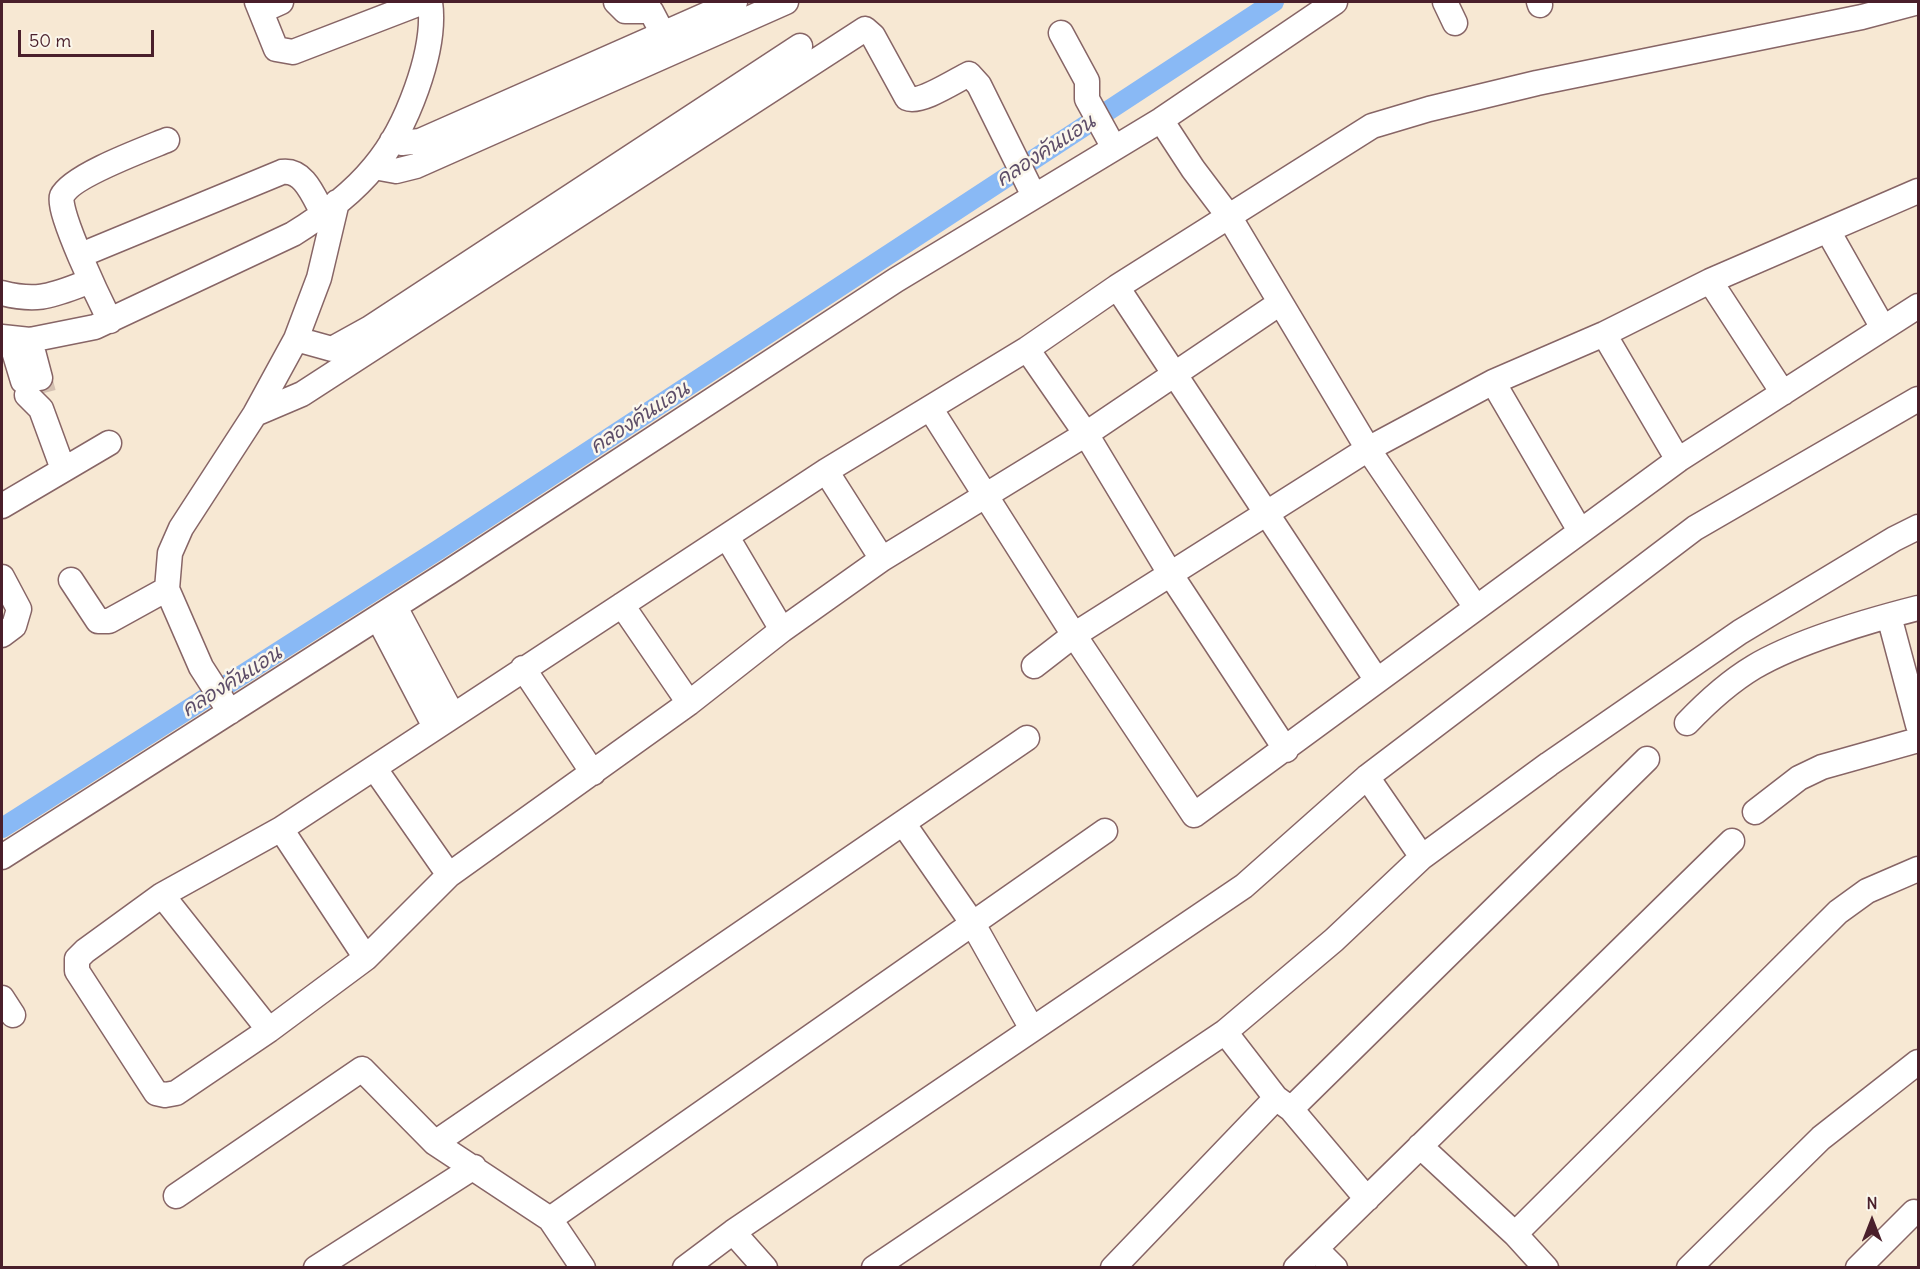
<!DOCTYPE html>
<html>
<head>
<meta charset="utf-8">
<style>
	body { margin:0 }
	#map { position:relative; width:1920px; height:1269px; overflow:hidden; background:#f7e8d3; font-family:Delius,sans-serif }
	canvas { display:block }
	.frame { position:absolute; inset:0; border:3px solid #4a1f2b; pointer-events:none }
	.north { position:absolute; left:1842px; top:1191px; width:60px; height:60px; -webkit-text-stroke:4px #fbf7ec; paint-order:stroke; rotate:0deg; font-size:16px; font-weight:700; line-height:24px; text-align:center; color:#4a1f2b }
	.north::after { content:''; display:block; margin:auto; width:21px; height:27px; background:#4a1f2b; clip-path:polygon(50% 0,100% 100%,50% 72%,0 100%) }
	.scale { position:absolute; left:18px; top:30px; width:136px; height:27px; box-sizing:border-box; border:3px solid #4a1f2b; border-top:0; padding-left:8px; font-size:18px; line-height:21px; white-space:nowrap; color:#4a1f2b; -webkit-text-stroke:4px #fbf7ec; paint-order:stroke }
</style>
</head>
<body>
<div id="map">
<canvas width="1920" height="1269"></canvas>
<div class="frame"></div>
<div class="north">N</div>
<div class="scale">50 m</div>
</div>
<script>
const c = document.querySelector('canvas').getContext('2d');
c.lineJoin = 'round';
function trace(path, color, width, dash) {
  c.strokeStyle = color;
  c.lineWidth = width;
  c.lineCap = dash ? 'butt' : 'round';
  c.setLineDash(dash || []);
  c.stroke(path);
}
function drawText(font, color, halo, rows, align = 'center') {
  c.font = font + ' Delius,"Playpen Sans Thai",sans-serif';
  c.lineWidth = 5;
  c.setLineDash([]);
  c.textBaseline = 'middle';
  c.strokeStyle = halo;
  c.fillStyle = color;
  for (const [text, x, y, turn = 0] of rows) {
    c.save();
    c.translate(x, y);
    c.rotate((+turn || 0) * Math.PI / 180);
    c.textAlign = isNaN(turn) ? turn : align;
    if (halo) c.strokeText(text, 0, 0);
    c.fillText(text, 0, 0);
    c.restore();
  }
}
trace(new Path2D(`
	M2 828 438 550 1274 2`), '#89b9f5', 20);
trace(new Path2D(`
	M40 378 44 393`), '#d4c0b1', 24, [24, 12]);
const minor = new Path2D(`
	M257 2 276 49 293 52 423 2
	M616 2 625 11H651L663 34
	M1445 2 1455 23
	M1539 2 1540 5
	M261 11 281 2
	M1061 33 1087 81V99L1114 148
	M1161 120 1193 169 1230 218 1368 449 1475 606
	M392 141 402 143 420 141 735 2
	M374 167 396 171 416 166 786 2
	M1828 231 1883 328
	M81 255 282 172C305 169 314 198 324 215
	M1710 281 1783 393
	M1117 287 1376 679
	M2 293C41 303 54 294 91 281
	M1280 303 1086 434 882 559 782 630 689 703 449 875 366 958 269 1030 176 1093 165 1095 156 1093 77 971V959L85 951 162 895 281 829 826 471 1027 349 1117 287 1372 126 1429 109 1537 83 1862 17 1918 2
	M110 321C101 303 56 210 62 196 71 176 145 149 167 140
	M1604 334 1678 460
	M2 337 30 340 95 327 293 234C322 216 352 194 374 167 406 130 437 50 430 2
	M10 338 23 381
	M296 339 332 349 370 328 800 46
	M30 340 40 378
	M1027 349 1086 434 1171 575 1286 750
	M1493 382 1580 531
	M27 395 41 409 63 469
	M930 408 1074 635 1194 815 1678 460 1918 306
	M255 414 302 394 865 29 873 36 907 98C920 104 955 81 969 74L979 85 1034 196
	M826 471 882 559
	M2 506 109 443
	M727 537 782 630
	M2 577 19 609 14 626 2 635
	M71 580 98 621H109L167 589
	M622 605 689 703
	M395 607 453 716
	M1889 616 1918 725
	M378 618 435 727
	M1034 666 1074 635 1368 449 1493 382 1604 334 1710 281 1918 191
	M523 668 593 773
	M230 712 201 667 167 589 170 553 181 528 255 414 296 339 319 278 337 202
	M1687 723C1708 701 1729 682 1754 667 1796 642 1871 620 1918 608
	M375 769 449 875
	M1367 777 1422 857
	M1755 812 1799 778 1822 767 1918 740
	M903 823 973 924 1032 1029
	M281 829 366 958
	M2 857 449 572 896 280 1161 120 1335 2
	M162 895 269 1030
	M2 998 13 1015
	M1225 1032 1276 1098 1291 1109 1367 1199
	M1291 1109 1647 759
	M435 1143 1027 738
	M1420 1146 1515 1234 1546 1268
	M176 1196 362 1069 435 1143 550 1219 583 1268
	M550 1219 1105 831
	M733 1232 765 1268
	M1515 1234 1838 912 1867 891 1918 869
	M1316 1249 1335 1268
	M316 1268 474 1167
	M685 1268 733 1232 1244 886 1367 777 1695 528 1918 399
	M874 1268 1225 1032 1334 940 1422 857 1549 764 1740 632 1894 539 1918 527
	M1113 1268 1276 1098
	M1296 1268 1732 841
	M1689 1268 1821 1138 1918 1062
	M1858 1268 1914 1212`);
trace(minor, '#876566', 27);
trace(minor, '#fff', 24);
drawText('italic 20px', '#5d4d68', '#fbf7ec', [
	["คลองคันแอน",1046,151,-33],
	["คลองคันแอน",640,418,-33],
	["คลองคันแอน",232,682,-32]
]);
</script>
</body>
</html>
